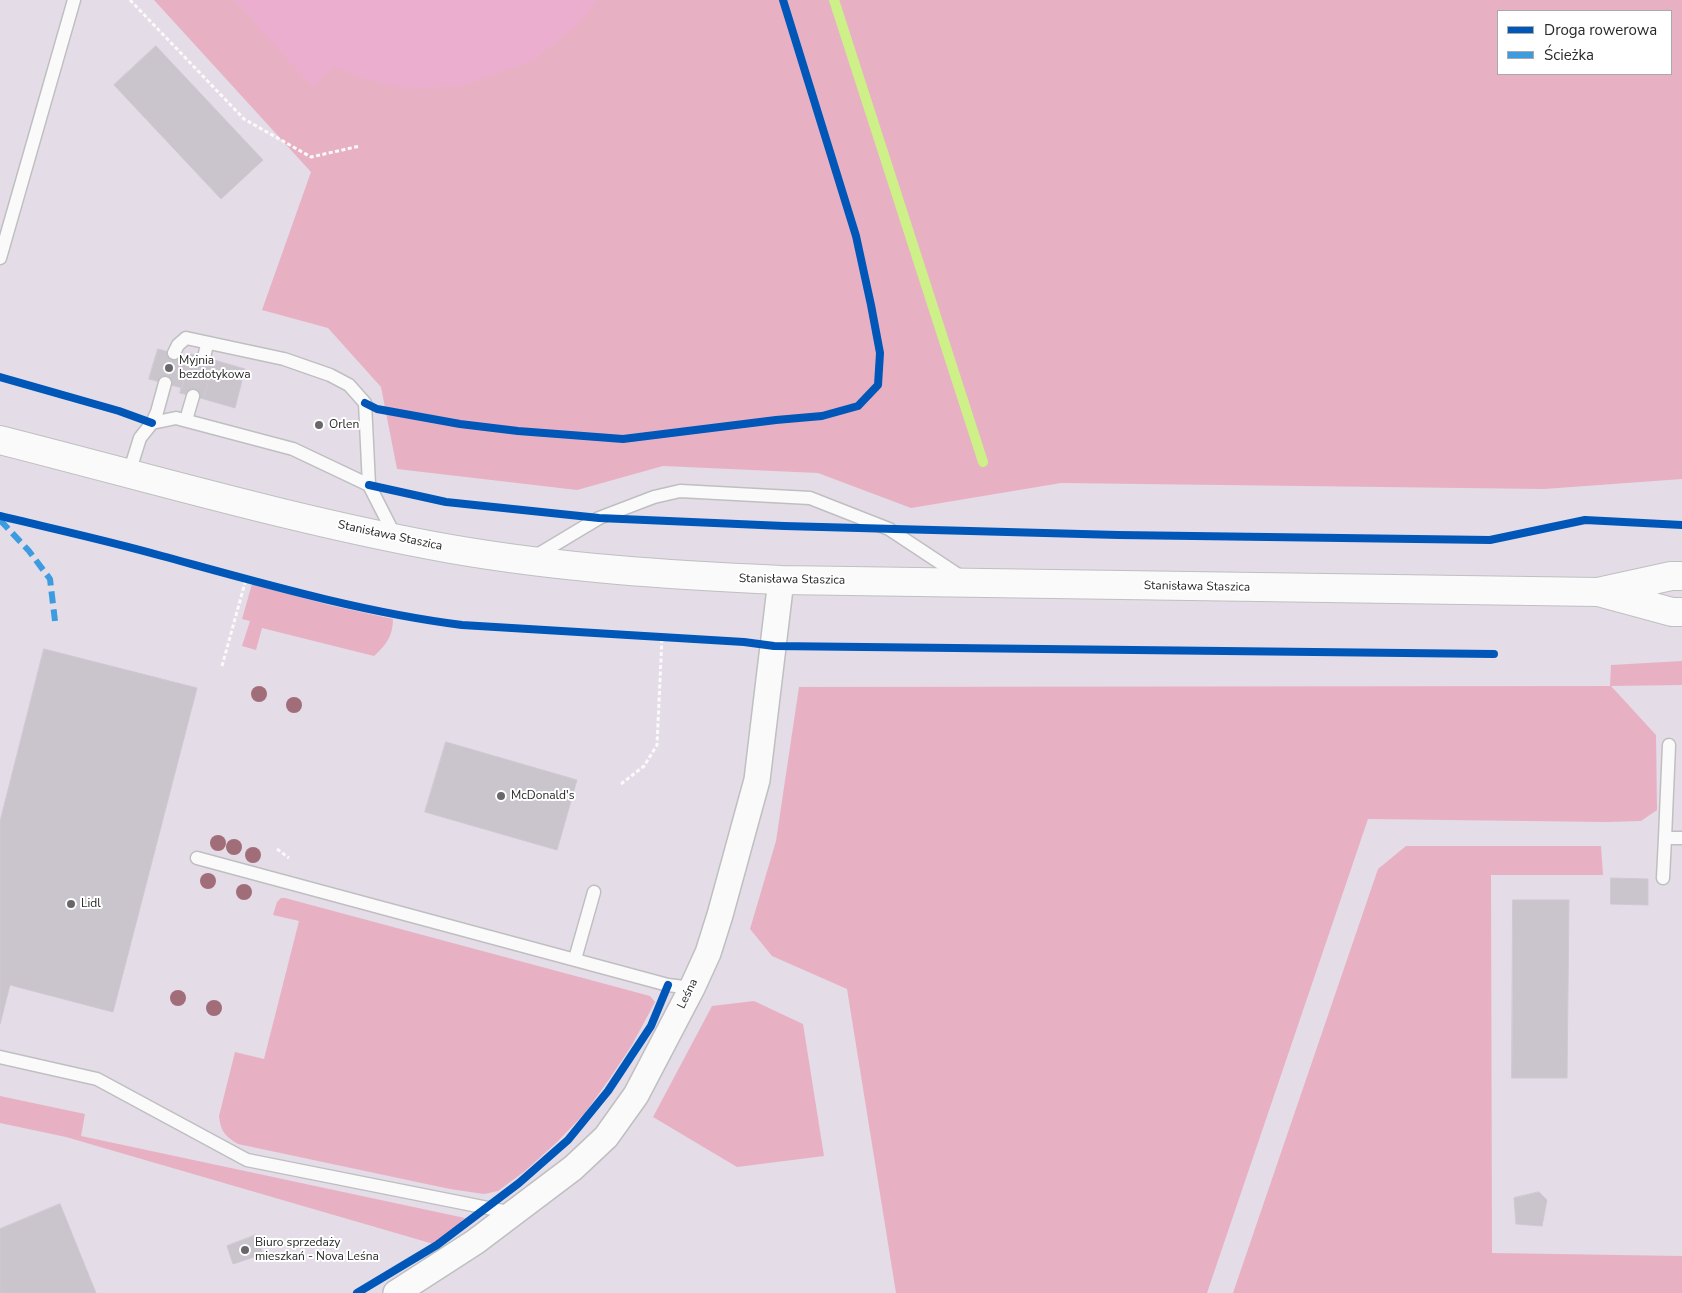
<!DOCTYPE html>
<html>
<head>
<meta charset="utf-8">
<style>
	body { margin:0 }
	#map { position:relative; width:1682px; height:1293px; overflow:hidden; background:#e4dce7; font-family:"Nunito Sans",sans-serif }
	canvas { display:block }
	.legend { position:absolute; left:1497px; top:10px; width:175px; height:65px; box-sizing:border-box; background:#fff; border:1px solid #a9a9a9; margin:0; padding:6px 9px; list-style:none; font-size:15px; color:#282828 }
	.legend li { display:flex; align-items:center; gap:10px; height:25px }
	.legend b { width:25px; border:1px solid #a9a9a9 }
</style>
</head>
<body>
<div id="map">
<canvas width="1682" height="1293"></canvas>
<ul class="legend">
<li><b style="height:6px;background:#0057b8"></b>Droga rowerowa</li>
<li><b style="height:6px;background:#3d9ce0"></b>Ścieżka</li>
</ul>
</div>
<script>
const c = document.querySelector('canvas').getContext('2d');
c.lineJoin = 'round';
function paint(path, color) {
  c.fillStyle = color;
  c.fill(path, 'evenodd');
}
function trace(path, color, width, dash) {
  c.strokeStyle = color;
  c.lineWidth = width;
  c.lineCap = dash ? 'butt' : 'round';
  c.setLineDash(dash || []);
  c.stroke(path);
}
function drawText(font, color, halo, rows, align = 'center') {
  c.font = font + ' "Nunito Sans",sans-serif';
  c.lineWidth = 4;
  c.setLineDash([]);
  c.textBaseline = 'middle';
  c.strokeStyle = halo;
  c.fillStyle = color;
  for (const [text, x, y, turn = 0] of rows) {
    c.save();
    c.translate(x, y);
    c.rotate((+turn || 0) * Math.PI / 180);
    c.textAlign = isNaN(turn) ? turn : align;
    if (halo) c.strokeText(text, 0, 0);
    c.fillText(text, 0, 0);
    c.restore();
  }
}
paint(new Path2D(`
	M154 0H1682V479L1544 489 1061 483 911 508 818 473 663 466 577 490 397 469 381 387 328 328 262 310 311 172ZM1498 11H1671V74H1498Z
	M252 584 329 605 393 619C393 636 386 645 374 656L262 628 256 650 242 646 250 621 242 619Z
	M1682 661V685L1611 686 1656 735 1657 810 1641 821 1606 822 1368 819 1207 1293H896L847 989 772 956 750 929 776 841 799 687 1610 686 1611 665Z
	M1406 846H1601L1603 875H1491L1492 1253 1682 1256V1293H1233L1378 869Z
	M281 898H285L650 996 655 1002 632 1045 610 1078 585 1113 557 1142 525 1171 498 1191 484 1194 450 1189 238 1144C225 1136 221 1132 219 1116L235 1052 264 1059 299 921 273 915 277 902Z
	M754 1001 803 1024 824 1156 737 1167 653 1117 712 1006Z
	M0 1096 85 1114 81 1136 465 1218 437 1245 66 1137 0 1123Z`), '#e7b1c3');
paint(new Path2D(`
	M234 0H597L586 15 562 38 533 60 462 86 410 89 366 79 334 67 313 87Z`), '#ecaecf');
trace(new Path2D(`
	M834 0 983 462`), '#cdf188', 10);
const building = new Path2D(`
	M156 46 263 160 221 199 114 85Z
	M158 349 190 358 182 388 149 379Z
	M191 354 214 360 204 399 180 393Z
	M214 360 245 369 235 408 204 399Z
	M44 649 197 688 113 1012 10 985 0 1024V822Z
	M446 742 577 780 557 850 425 812Z
	M1611 878 1648 879V905L1611 904Z
	M1513 900H1569L1567 1078H1512Z
	M1539 1192 1547 1200 1542 1226 1516 1224 1514 1198Z
	M60 1204 96 1293H0V1229Z
	M256 1235 263 1254 233 1264 227 1246Z`);
paint(building, '#cac4cc');
trace(building, '#cfc8d2', 1);
const lane = new Path2D(`
	M0 258 74 0
	M174 353 178 345 186 338 284 359 330 375 349 385 365 403 369 485
	M204 358 207 344
	M186 420 193 396
	M152 423 176 418 293 449 369 485 396 538
	M129 473 140 438 152 423 157 412 165 383
	M534 557 599 518 654 497 680 491 810 498 889 529 963 578
	M1665 838 1669 745
	M197 858 668 985 692 988
	M1663 878 1665 838H1682
	M575 959 594 892
	M0 1057 97 1079 247 1160 513 1213`);
const street = new Path2D(`
	M396 1293 475 1242 573 1168 606 1137 636 1095 692 988 708 953 720 915 757 780 781 580`);
const secondary = new Path2D(`
	M0 440C150 478 299 522 451 549 560 568 671 575 781 580L1598 592 1671 576H1682
	M1602 593 1672 612H1682`);
trace(lane, '#bfbfc0', 15);
trace(street, '#bfbfc0', 28);
trace(secondary, '#bfbfc0', 30);
trace(new Path2D(`
	M130 0 244 119 311 157 360 146
	M222 666 246 579
	M621 784 644 766 657 745 662 637
	M277 849 289 858`), '#fbfafb', 3, [4, 2.5]);
trace(lane, '#fbfafb', 12);
trace(street, '#fbfafb', 25);
trace(secondary, '#fbfafb', 28);
trace(new Path2D(`
	M0 520 29 551 50 579 55 621`), '#3d9ce0', 6, [12, 6]);
trace(new Path2D(`
	M0 377 119 411 152 423
	M365 403 377 409 460 424 518 431 623 439 776 420 822 416 858 406 878 385 880 353 871 305 856 236 783 0
	M369 485 446 502 599 518 784 526 1119 535 1490 540 1585 520 1682 525
	M0 516C54 529 109 541 162 556 261 583 360 612 462 625L744 642 774 646 1494 654
	M357 1293 437 1245 519 1183 568 1140 608 1091 651 1026 668 985`), '#0057b8', 8);
c.fillStyle = '#a16d78';
for (const [x, y] of [
	[259,694],
	[294,705],
	[218,843],
	[234,847],
	[253,855],
	[208,881],
	[244,892],
	[178,998],
	[214,1008]
]) {
  c.beginPath();
  c.arc(x, y, 8, 0, 2 * Math.PI);
  c.fill();
}
for (const [x, y, r, color] of [
	[169,368,5,"#6a676b"],
	[319,425,5,"#6a676b"],
	[501,796,5,"#6a676b"],
	[71,904,5,"#6a676b"],
	[245,1250,5,"#6a676b"]
]) {
  const dot = new Path2D();
  dot.arc(x, y, r, 0, 2 * Math.PI);
  c.fillStyle = color;
  c.fill(dot);
  trace(dot, '#fff', 2);
}
drawText('12px', '#282828', '#fff', [
	["Myjnia",179,361],
	["bezdotykowa",179,375],
	["Orlen",329,425],
	["McDonald's",511,796],
	["Lidl",81,904],
	["Biuro sprzedaży",255,1243],
	["mieszkań - Nova Leśna",255,1257]
], 'left');
drawText('12px', '#282828', '#fff', [
	["Stanisława Staszica",390,536,12],
	["Stanisława Staszica",792,580,1],
	["Stanisława Staszica",1197,587,1],
	["Leśna",688,994,-64]
]);
</script>
</body>
</html>
